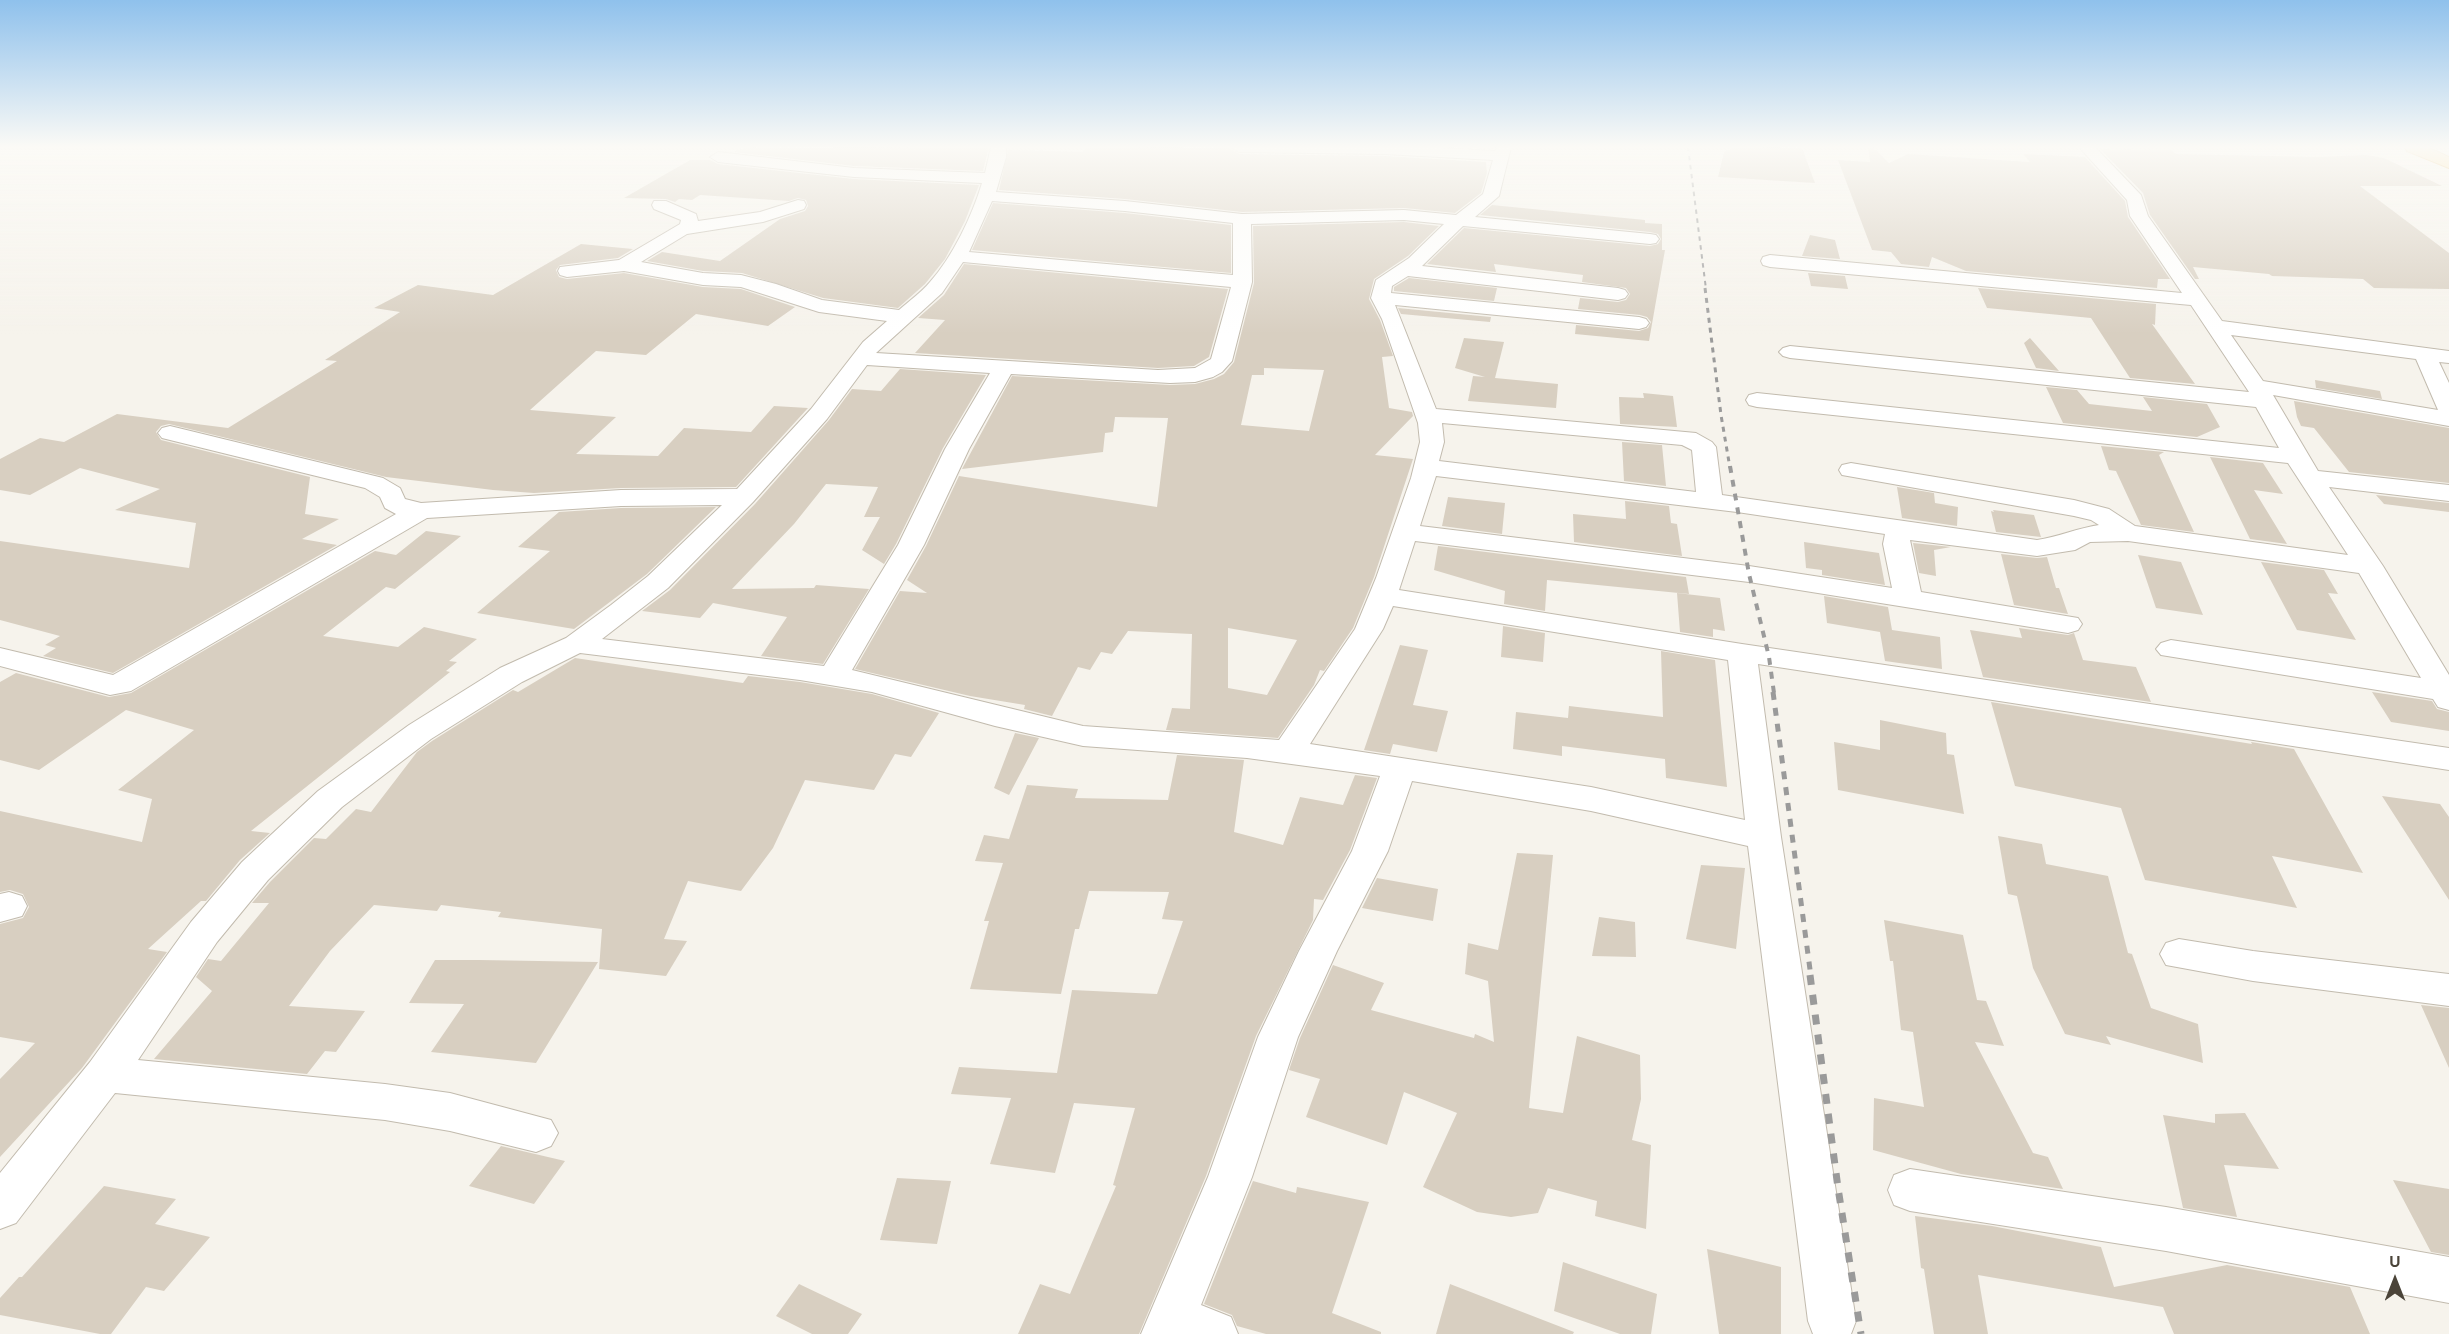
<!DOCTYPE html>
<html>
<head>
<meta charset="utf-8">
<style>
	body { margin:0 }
	#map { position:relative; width:2449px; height:1334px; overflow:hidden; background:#f6f3ec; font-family:Figtree,sans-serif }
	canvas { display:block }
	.north { position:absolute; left:2365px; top:1250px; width:60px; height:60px; -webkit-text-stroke:4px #fff; paint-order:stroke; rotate:0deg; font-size:16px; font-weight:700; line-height:24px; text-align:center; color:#4b4439 }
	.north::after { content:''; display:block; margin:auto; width:21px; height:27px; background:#4b4439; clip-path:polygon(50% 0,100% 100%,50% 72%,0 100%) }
</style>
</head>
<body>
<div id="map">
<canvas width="2449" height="1334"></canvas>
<div class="north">U</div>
</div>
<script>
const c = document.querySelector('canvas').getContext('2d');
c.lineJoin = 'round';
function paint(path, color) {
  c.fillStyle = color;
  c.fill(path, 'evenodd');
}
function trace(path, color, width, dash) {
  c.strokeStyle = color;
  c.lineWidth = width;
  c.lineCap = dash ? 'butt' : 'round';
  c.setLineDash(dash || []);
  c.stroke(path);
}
paint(new Path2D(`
	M746 147 760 148 989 147 983 171 854 166 733 152Z
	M1086 147 1229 148 1239 154 1385 156 1486 162 1487 173 1481 193 1455 213 1404 208 1242 212 1125 199 999 190 1008 150 1083 152Z
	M1735 147 1802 148 1815 183 1718 177 1724 152Z
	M1868 147H1873L1889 163 1908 154 2030 162 2023 154 2085 157 2125 201 2128 217 2170 279H2158L2157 288 1966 271 1932 257 1929 267 1901 264 1891 252 1872 250 1838 160 1870 162Z
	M2100 149 2171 150 2176 154 2318 157 2366 155 2384 158 2442 186H2360L2449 253V289L2374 288 2363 279 2272 276 2269 274 2193 267 2199 279H2195L2150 215 2143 193Z
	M690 160H710L718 164 854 179 979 185 965 221 945 259 925 284 898 308 823 298 742 273 703 271 647 261 662 252 720 261 780 219 805 211 808 206 806 200 798 198 789 201 700 195 692 200 679 199 675 202 666 199 624 198Z
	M993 203 1125 213 1231 225V273L972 250Z
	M1492 205 1645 220V223L1662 224V250H1665L1649 341 1575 334 1576 325 1639 331 1648 328 1651 322 1647 317 1640 315 1578 309 1580 298 1618 302 1626 300 1630 294 1626 288 1582 282 1583 275 1494 264 1496 272 1427 264 1464 228 1650 246 1658 244 1661 239 1658 234 1650 232 1480 215Z
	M1404 222 1439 226 1408 256 1374 279 1369 299 1380 320 1393 356 1382 357 1389 408 1412 412 1413 416 1375 455 1413 459 1374 577 1353 628 1324 671 1320 670 1314 685 1278 738 1166 730 1172 708 1190 709 1192 634 1128 631 1112 654 1101 652 1090 670 1078 667 1052 716 1024 709 1025 705 970 696 855 669 900 591 927 593 907 580 926 546 959 476 1157 507 1168 418 1115 417 1113 432 1105 433 1103 452 962 469 1012 376 1170 385 1195 384 1214 379 1224 374 1234 362 1254 283 1253 226ZM1264 368 1324 370 1309 431 1241 425 1252 375H1264ZM1228 628 1297 640 1267 695 1228 688Z
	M1810 235 1835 240 1840 259 1802 256Z
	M581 244 633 249 618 258 560 265 556 270 559 277 567 279 624 273 703 287 741 289 795 307 768 326 696 314 646 355 596 351 530 410 616 417 576 454 658 456 684 428 751 432 774 406 808 408 736 487 621 488 534 493 493 490 386 477 169 424 161 426 156 432 161 440 310 477 305 514 339 519 302 539 337 545 113 673 43 656 56 648 45 645 60 636 0 620V541L189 568 196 523 115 510 160 489 80 468 30 495 0 490V459L40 438 64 442 117 414 228 428 337 361 325 360 400 312 374 308 418 285 493 295Z
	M964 264 1228 289 1209 357 1194 366 1158 368 915 353 945 320 918 318 944 295Z
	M1808 273 1845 276 1848 289 1811 286Z
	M1409 278 1497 288 1494 301 1394 291V287Z
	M1978 288 2156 304 2155 325 2152 324 2195 384 2130 378 2091 318 1987 308Z
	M1398 308 1491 317 1490 322 1401 314Z
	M1464 338 1504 342 1495 378 1558 384 1556 408 1468 401 1473 376 1485 377 1455 368Z
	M2030 338 2059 371 2036 368 2024 343Z
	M900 369 986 375 943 448 896 544 884 564 862 550 880 517H864L878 487 826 484 794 524 732 589 814 588 816 585 869 589 823 664 761 656 787 617 713 603 700 618 642 611 670 590 755 504 829 420 852 389 881 391Z
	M2315 380 2380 391 2382 399 2316 388Z
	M2046 387 2077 390 2089 404 2152 411 2143 397 2207 404 2220 427 2197 437 2063 423Z
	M1643 393 1673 396 1677 427 1620 424 1619 397 1644 398Z
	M2294 401 2449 428V483L2349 472 2314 428 2301 426 2297 417Z
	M1622 442 1662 445 1666 486 1624 481Z
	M2101 446 2164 452 2159 455 2194 532 2141 525 2116 471 2109 470Z
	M2210 457 2263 463 2283 494 2254 490 2287 544 2250 539Z
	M1897 487 1934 493 1935 503 1958 507 1957 526 1902 518Z
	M2376 495 2449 503V512L2384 504Z
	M1448 497 1505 503 1502 534 1442 526Z
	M1625 501 1669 506 1671 523 1677 524 1682 556 1574 542 1573 514 1626 519Z
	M716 507 647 574 574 629 477 613 550 551 518 547 559 512 621 508Z
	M1993 510 2034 515 2041 537 1996 532 1991 511 1994 512Z
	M426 531 461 536 395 589 386 587 323 636 398 647 424 627 477 639 449 661 457 662 446 671 450 672 251 831 270 833 240 860 206 901H201L148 949 167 952 82 1068 0 1157V1079L35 1043 0 1037V924L23 918 29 907 23 894 10 890 0 892V811L142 842 152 799 118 790 194 730 126 710 39 770 0 760V682L16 673 109 697 131 693 375 551 396 555Z
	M1804 542 1879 553 1885 585 1822 575V570L1806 568Z
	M1913 543 1951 547 1934 550 1936 576 1919 573Z
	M1438 546 1686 577 1689 594 1547 580 1545 611 1504 604 1505 591 1434 570Z
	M2001 554 2037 558 2047 557 2056 588H2059L2068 614 2014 605Z
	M2138 555 2181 562 2203 615 2156 608Z
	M2261 562 2324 570 2338 594 2328 593 2356 640 2297 630Z
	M1677 593 1720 598 1725 631 1713 629V637L1680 632Z
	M1824 596 1888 607 1892 630 1940 637 1942 669 1885 661 1880 632 1827 623Z
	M1503 626 1545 633 1543 662 1501 657Z
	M2019 628 2068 635 2074 633 2083 660 2136 667 2151 702 1983 677 1970 630 2022 638Z
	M1400 645 1428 650 1413 705 1448 711 1437 752 1393 744 1390 754 1364 750Z
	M1661 651 1715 660 1727 787 1666 778 1665 759 1562 746V756L1513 749 1516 712 1568 718 1569 706 1663 717Z
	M575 658 743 683 748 676 800 682 872 694 939 713 911 757 895 754 874 790 805 780 773 848 741 891 688 881 664 939 687 941 666 976 599 969 602 929 498 917 501 912 441 905 437 911 374 905 330 951 289 1006 365 1011 336 1052 325 1051 307 1074 154 1059 212 991 196 977 208 959 221 961 269 903H252L270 882 314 838 326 839 356 809 371 812 417 752 432 741 513 690 518 692Z
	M2372 692 2432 701 2437 709 2449 712V731L2391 722Z
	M1991 702 2252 744 2251 742 2294 749 2363 873 2272 856 2297 908 2145 880 2121 808 2015 786Z
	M1880 720 1946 733 1947 754 1954 755 1964 814 1838 790 1834 742 1880 750Z
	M1015 733 1039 738 1009 795 994 788Z
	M1177 755 1244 760 1234 832 1283 845 1300 797 1343 805 1355 775 1377 778 1350 850 1323 900 1314 899 1313 920 1256 1036 1206 1176 1139 1334H1018L1040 1284 1070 1294 1116 1186 1113 1185 1135 1108 1074 1103 1055 1173 990 1164 1011 1098 951 1094 959 1067 1057 1073 1072 990 1157 994 1183 921 1162 919 1169 892 1089 891 1079 929H1075L1061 994 970 989 989 921H984L1003 863 975 861 984 835 1009 839 1027 785 1078 789 1075 798 1168 800Z
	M2382 796 2440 804 2449 817V900Z
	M1998 836 2042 844 2046 864 2108 876 2128 953 2132 954 2151 1008 2198 1024 2203 1063 2106 1036 2111 1045 2065 1034 2033 968 2017 896 2008 894Z
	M1517 853 1553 855 1529 1108 1563 1113 1577 1036 1640 1055 1641 1099 1632 1140 1651 1145 1646 1229 1595 1216 1597 1201 1548 1188 1538 1213 1511 1217 1477 1212 1423 1187 1457 1113 1404 1092 1387 1145 1306 1117 1320 1079 1289 1070 1300 1038 1333 965 1384 983 1371 1010 1474 1038 1475 1034 1494 1042 1488 981 1465 974 1468 943 1498 950Z
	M1701 865 1745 868 1736 949 1686 939Z
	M1377 878 1438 889 1433 921 1362 908Z
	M1599 917 1635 922 1636 957 1592 956Z
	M1884 920 1963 935 1977 1000 1986 1001 2004 1046 1975 1042 2033 1153 2048 1157 2063 1189 1961 1174 1873 1150 1874 1098 1924 1107 1913 1032 1901 1030 1893 961H1890Z
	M435 960H479L598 962 536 1063 431 1052 464 1004 409 1003Z
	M2421 1005 2449 1008V1068Z
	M2245 1113 2279 1169 2224 1165 2237 1217 2183 1208 2163 1115 2215 1123V1114Z
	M501 1146 565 1161 534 1204 469 1186Z
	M897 1178 951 1181 937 1244 880 1240Z
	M2393 1180 2449 1189V1255L2431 1252Z
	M1253 1181 1296 1193 1297 1187 1369 1202 1332 1313 1381 1332V1334H1266L1237 1326 1232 1315 1204 1304Z
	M104 1186 176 1199 155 1224 210 1237 164 1291 146 1287 111 1334H100L0 1315V1298L19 1277H22Z
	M1915 1216 1992 1226 2101 1247 2114 1287 2227 1265 2350 1287 2370 1334H2174L2163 1307 1978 1275 1988 1334H1934L1924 1269 1921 1268Z
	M1707 1249 1781 1267V1334H1719Z
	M1563 1262 1657 1294 1651 1334H1620L1554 1311Z
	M799 1284 862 1314 848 1334H812L776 1316Z
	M1450 1284 1574 1332 1573 1334H1436Z`), '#d8cfc1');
const minor = new Path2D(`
	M991 147H1006V157L996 192 1125 201 1242 214 1404 210 1456 215 1483 194 1493 160 1385 154 1239 152 1231 147H1424L1495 151 1497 147H1511L1499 196 1475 217 1650 234 1656 235 1659 239 1656 243 1650 244 1463 226 1422 266 1618 288 1625 290 1628 294 1625 298 1618 300 1408 276 1392 286 1391 293 1639 317 1646 319 1649 323 1646 327 1639 329 1395 305 1436 409 1696 433 1712 442 1716 447 1722 495 2037 540C2059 537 2077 528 2099 525L2091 520 2074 516 1842 475 1839 470 1842 465 1851 463 2074 500 2109 509 2135 526 2348 555 2288 463 1757 407 1749 405 1746 400 1749 395 1757 393 2279 448 2256 407 1790 358 1783 356 1779 352 1783 348 1790 346 2249 392 2191 305 1770 267 1763 265 1761 261 1763 257 1770 255 2182 293 2130 216 2127 200 2079 147H2095L2141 195 2148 216 2222 321 2449 351V363L2439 362 2449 383V426L2273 395 2318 471 2449 485V501L2329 487 2383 566 2449 675V710L2438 707 2433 699 2161 655 2156 649 2161 643 2171 640 2421 678 2359 573 2128 541 2090 542 2075 550 2037 556 1910 540 1921 592 2078 618 2082 624 2078 630 2068 633 1749 582 1415 541 1399 590 1742 644 2449 748V770L1758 664 1781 837 1856 1321 1851 1334H1813L1808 1321 1748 846 1591 811 1412 781 1388 851 1337 951 1298 1037 1252 1177 1201 1305 1231 1317 1238 1334H1141L1208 1177 1258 1037 1299 951 1352 851 1380 776 1247 758 1083 746 995 726 872 692 800 680 580 653 522 682 431 739 342 807 268 880 217 942 138 1060 385 1084 450 1093 551 1120 558 1133 551 1146 536 1152 450 1131 385 1120 115 1093 16 1223 0 1229V1173L90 1062 191 922 242 862 318 791 409 725 500 668 566 638 611 605 648 576 722 505 621 506 427 518 131 691 110 695 0 666V648L113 675 396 514 385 508 380 497 365 488 162 438 158 433 162 428 170 426 383 478 400 488 405 499 421 503 621 490 737 489 811 409 863 342 887 321 819 312 741 287 703 285 624 271 567 277 560 275 558 271 560 267 619 260 680 224 681 220 654 209 652 205 654 201H666L696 214 698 221 760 212 798 200 804 201 806 205 804 209 763 222 687 234 641 262 703 273 741 275 776 284 822 300 899 310C909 301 921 293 930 282 953 256 972 216 982 183L854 177 718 162 710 157 718 152 854 168 985 173ZM992 201 1125 211 1233 223V275L969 252ZM1404 220 1444 224 1409 258 1376 280 1371 298 1382 319 1418 423 1420 442 1411 478 1376 578 1355 629 1279 740 1083 726 852 670 924 545 969 449 1011 374 1170 383 1195 382 1213 377 1222 372 1232 361 1252 282 1251 224ZM963 262 1231 287 1211 359 1195 368 1158 370 876 353 942 293ZM2231 335 2416 359 2438 410 2263 381ZM867 365 990 373 945 449 898 545 824 666 602 639 668 588 753 502 827 419ZM1442 423 1682 445 1692 450 1696 492 1439 461 1444 442ZM1436 476 1737 512 1885 534 1883 544 1892 588 1749 566 1420 526ZM1393 606 1728 660 1745 820 1591 787 1310 744 1383 629Z
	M9 892 22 896 27 906 22 916 0 922V894Z
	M2179 939 2253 951 2449 974V1006L2253 981 2166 965 2160 954 2166 943Z
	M1910 1169 2166 1207 2449 1257V1303L2166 1251 1910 1211 1894 1205 1888 1190 1894 1175Z`);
const trunk = new Path2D(`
	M2405 147H2427L2449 157V168L2407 151Z`);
trace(minor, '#c2bbae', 2);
trace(trunk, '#e0a43c', 2);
paint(minor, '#fff');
paint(trunk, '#ffd985');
trace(new Path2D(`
	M1688 147 1706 289`), '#9a9a9a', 2, [4.5, 4.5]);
trace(new Path2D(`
	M1705 288 1721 415 1730 468`), '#9a9a9a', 3, [5, 5]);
trace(new Path2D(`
	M1730 466 1749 574 1769 657 1774 693`), '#9a9a9a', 4, [7, 7]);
trace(new Path2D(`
	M1773 692 1811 977`), '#9a9a9a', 5, [8, 8]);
trace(new Path2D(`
	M1810 975 1838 1188 1861 1334`), '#9a9a9a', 7, [10, 10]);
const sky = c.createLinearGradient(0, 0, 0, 334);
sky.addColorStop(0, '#8fc1ec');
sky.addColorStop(0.44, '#fbfaf6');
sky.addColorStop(1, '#fbfaf600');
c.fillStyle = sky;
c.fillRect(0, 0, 2449, 334);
</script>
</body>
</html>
